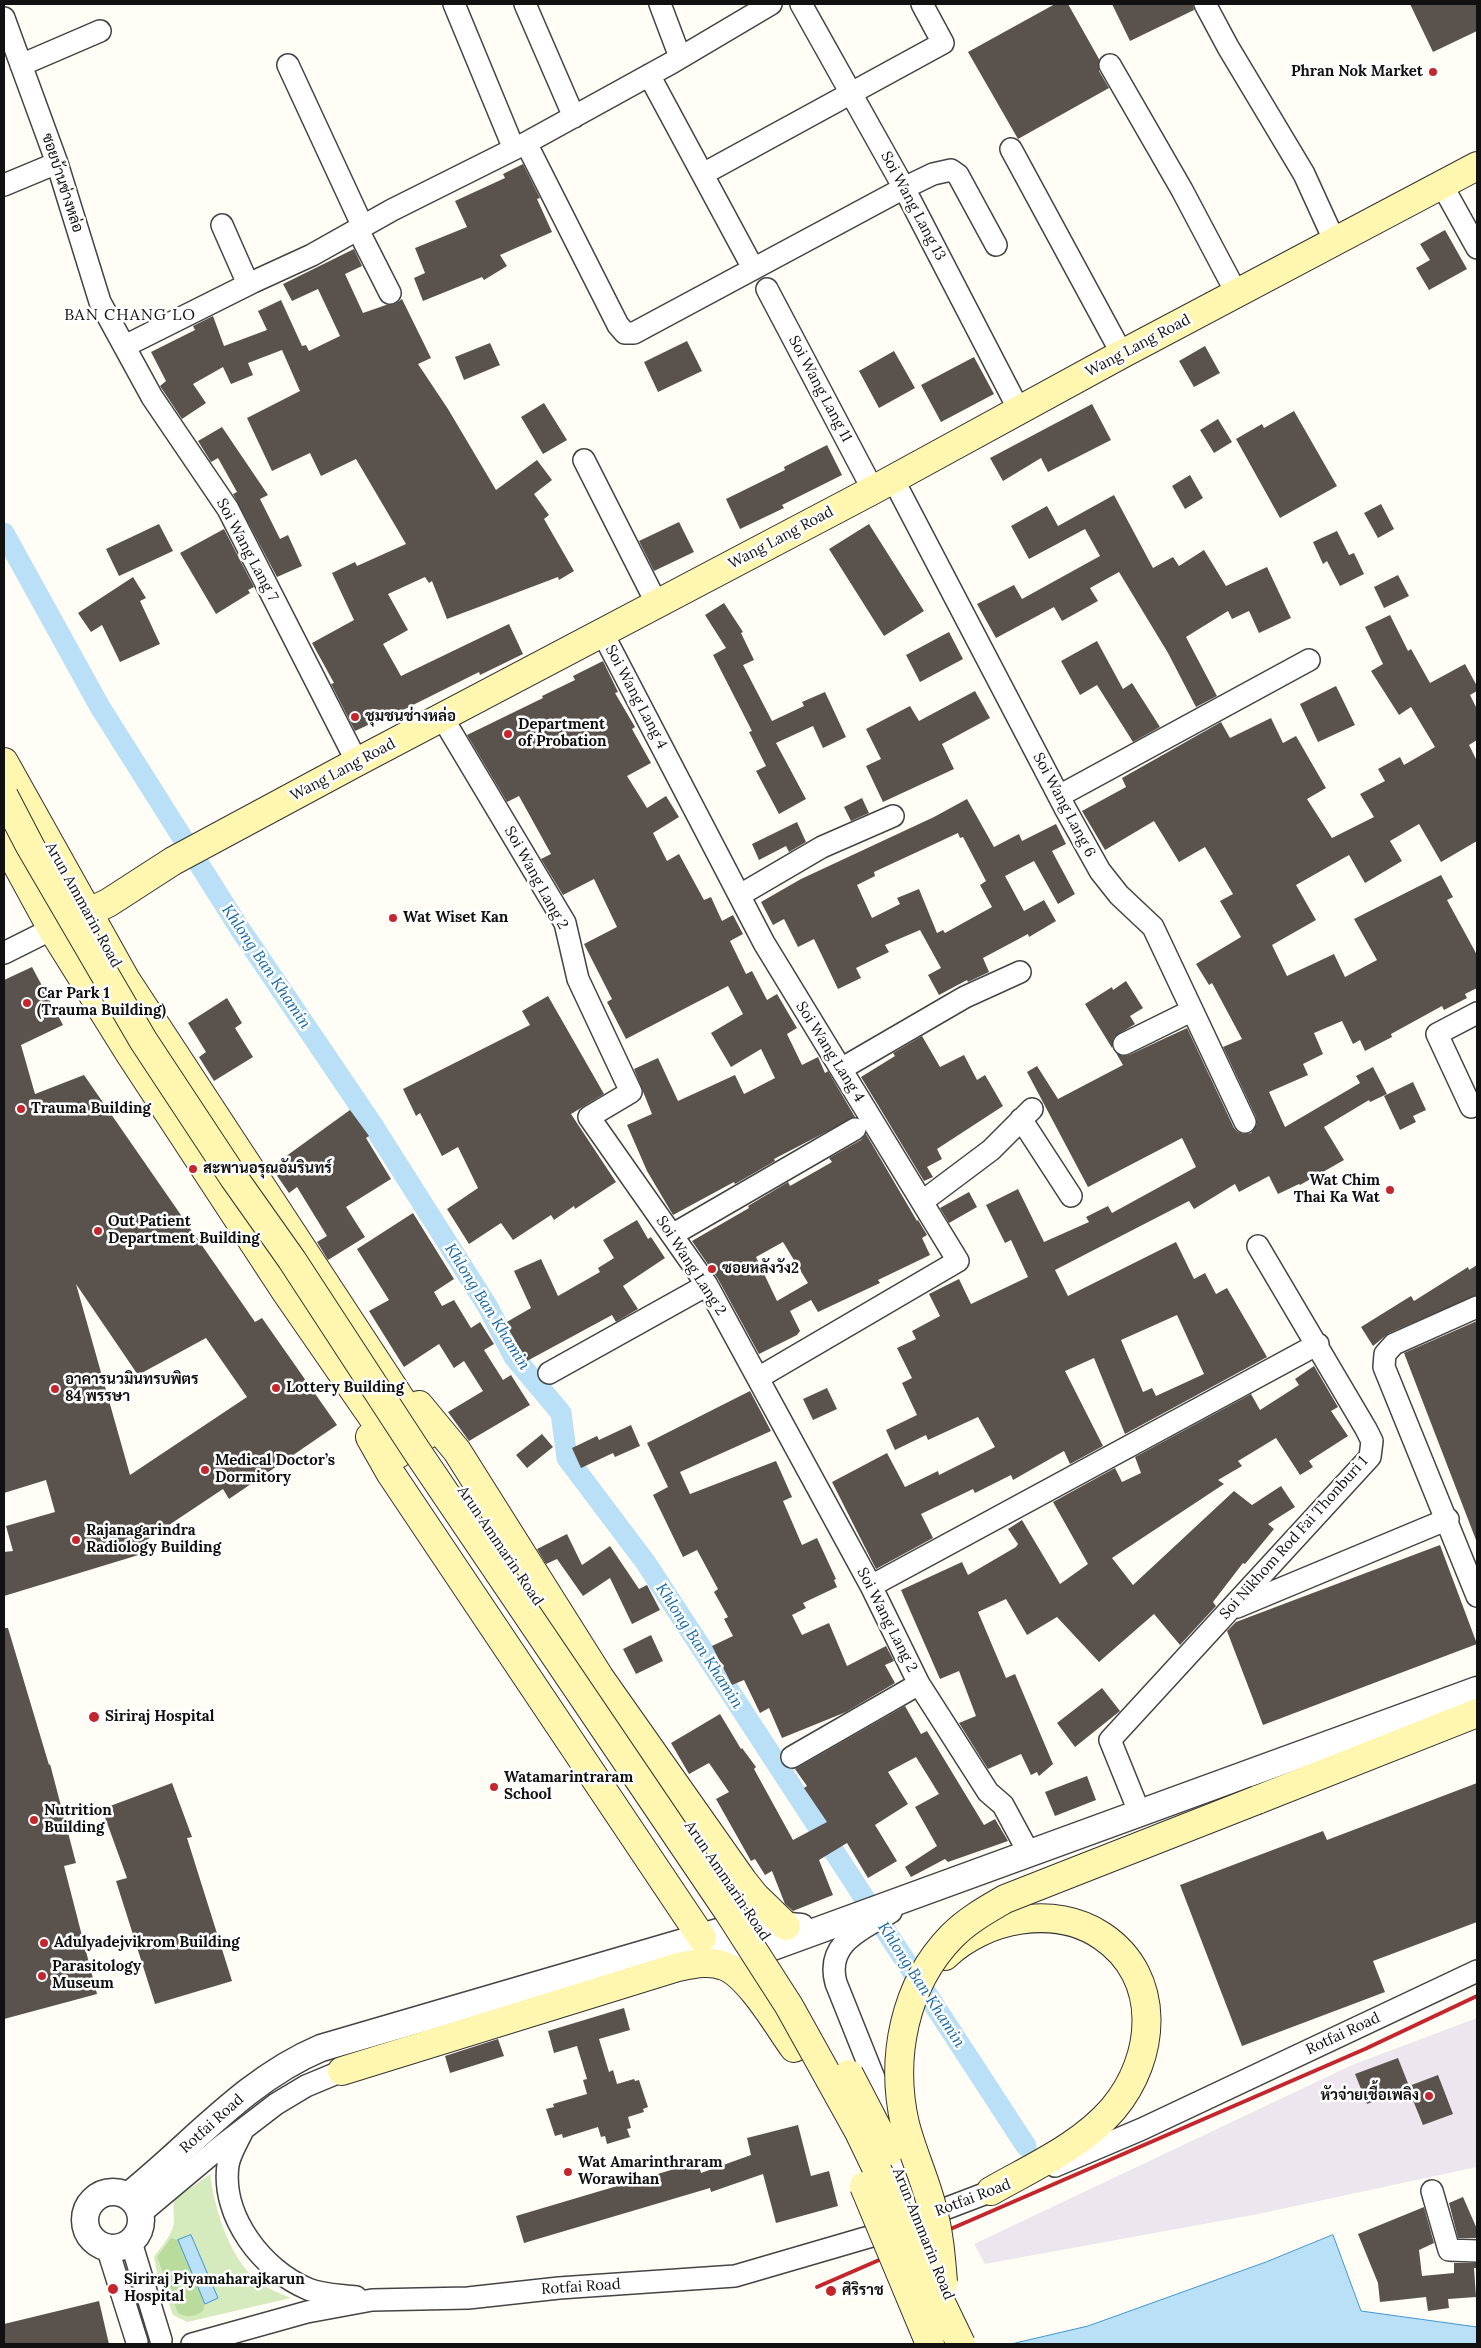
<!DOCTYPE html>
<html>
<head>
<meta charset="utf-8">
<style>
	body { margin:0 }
	#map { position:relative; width:1481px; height:2348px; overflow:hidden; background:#fffdf5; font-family:Lora,serif }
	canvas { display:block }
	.frame { position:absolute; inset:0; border:5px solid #111; pointer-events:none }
</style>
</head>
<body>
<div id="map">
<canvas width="1481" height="2348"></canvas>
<div class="frame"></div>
</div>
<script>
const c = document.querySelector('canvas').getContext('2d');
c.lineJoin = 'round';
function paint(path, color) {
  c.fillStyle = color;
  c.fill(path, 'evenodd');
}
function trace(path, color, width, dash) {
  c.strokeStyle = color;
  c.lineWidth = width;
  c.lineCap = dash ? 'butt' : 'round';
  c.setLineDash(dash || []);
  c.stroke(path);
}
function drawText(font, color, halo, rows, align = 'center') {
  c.font = font + ' Lora,Sarabun,serif';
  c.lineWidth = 5;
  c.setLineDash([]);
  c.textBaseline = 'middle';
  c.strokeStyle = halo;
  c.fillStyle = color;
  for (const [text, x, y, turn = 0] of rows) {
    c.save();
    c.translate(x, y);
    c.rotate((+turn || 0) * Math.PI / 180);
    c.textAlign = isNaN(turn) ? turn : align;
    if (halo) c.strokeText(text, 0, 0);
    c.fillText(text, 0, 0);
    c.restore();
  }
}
paint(new Path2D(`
	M1477 2018V2167L1258 2214 985 2264 974 2244 1352 2065Z`), '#eee6ef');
paint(new Path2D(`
	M210 2174C215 2210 230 2263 263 2285 271 2290 282 2294 291 2298L187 2322 173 2315 157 2273 154 2257C161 2247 174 2233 174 2221 174 2213 173 2208 174 2200Z`), '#d5ebbd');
paint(new Path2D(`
	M171 2238 178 2240 205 2304 203 2311C194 2317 188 2318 178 2313L157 2257Z`), '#b9dc9c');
const water = new Path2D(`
	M191 2235 218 2298 205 2304 178 2240Z
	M1333 2235 1361 2311 1477 2327V2344H1011L1088 2326 1266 2262Z`);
paint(water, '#b9e0f7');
trace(water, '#3f96cf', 1);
trace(new Path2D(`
	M4 533 100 707 240 929 374 1127 488 1307 514 1357 561 1413 567 1458 646 1563 1026 2146`), '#b9e0f7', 21);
paint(new Path2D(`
	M1055 4H1068L1099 59V71L1109 88 1018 139 968 52Z
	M1112 4H1193L1194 10 1130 41Z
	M1410 4H1477V31L1433 52Z
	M523 164 540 198 537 199 552 232 500 255 507 266 484 280 482 277 423 301 414 278 425 273 415 248 467 227 455 201 505 178 503 174Z
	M1445 230 1467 269 1429 290 1416 268 1430 260 1420 244Z
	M354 249 362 266 345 274 363 313 386 305 395 304 402 299 431 358 418 364 448 409 496 490 537 460 552 480 534 494 549 515 544 519 574 571 559 580 558 577 447 619 432 581 429 583 425 577 388 594 408 630 383 644 401 676 509 624 523 654 480 675 479 672 395 714 394 713 355 731 331 684 334 683 312 643 354 620 332 573 355 562 357 566 406 544 356 459 321 476 310 453 272 471 247 418 300 391 282 350 248 363 253 375 231 384 223 367 193 384 206 403 182 419 160 386 166 381 151 352 195 330 193 326 213 316 224 346 267 330 258 311 281 300 302 346 306 345 309 351 340 336 318 289 292 301 283 284Z
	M687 341 702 371 658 392 644 362Z
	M490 343 500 365 464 380 455 357Z
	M1205 346 1220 373 1194 387 1179 361Z
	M894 351 915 388 879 408 859 371Z
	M974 357 994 394 941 422 921 385Z
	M544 403 567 440 543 454 521 417Z
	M1092 404 1111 440 1048 472 1041 458 1003 481 990 458Z
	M1294 411 1337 486 1280 518 1236 439 1262 424 1264 428Z
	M1218 419 1232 442 1214 453 1200 430Z
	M222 427 268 495 260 499 280 539 288 535 302 566 277 577 233 494 237 492 218 458 211 462 198 441Z
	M827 445 842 475 782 505 784 508 740 529 726 499 785 470 784 467Z
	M1190 475 1203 498 1185 509 1172 486Z
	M1114 495 1153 568 1173 557 1179 566 1204 550 1226 586 1267 567 1291 618 1259 633 1249 611 1232 619 1228 611 1186 637 1217 696 1196 707 1168 653 1119 572 1090 588 1098 601 1062 621 1054 607 996 638 977 604 1014 585 1022 599 1100 556 1085 529 1029 559 1011 526 1047 506 1058 526Z
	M1381 504 1394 529 1378 538 1364 513Z
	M679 522 694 552 654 571 639 541Z
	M159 524 173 551 119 576 106 549Z
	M869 524 924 611 884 636 829 549Z
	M224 529 254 587 248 590 250 593 216 614 180 553Z
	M1337 531 1349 555 1354 553 1364 574 1340 586 1327 561 1323 564 1313 542Z
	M1398 575 1409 596 1384 608 1374 587Z
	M133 577 146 598 140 601 160 644 120 662 102 625 91 632 78 613Z
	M724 603 743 632 741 633 754 660 743 665 772 721 804 706 802 702 825 692 846 737 823 748 813 726 776 743 806 799 779 814 756 771 766 766 749 732 752 731 713 655 726 648 705 615Z
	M1390 615 1408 651 1411 649 1430 683 1465 664 1477 686V691L1470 695 1477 709V740L1469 745 1477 761V841L1441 862 1419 824 1390 841 1402 861 1365 883 1349 855 1296 885 1316 920 1272 945 1287 976 1334 954 1345 977 1377 960 1354 919 1441 875 1453 897 1447 900 1477 955V988L1465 994 1467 998 1444 1010 1442 1006 1391 1034 1392 1037 1365 1051 1360 1040 1353 1044 1342 1021 1314 1033 1323 1054 1303 1064 1308 1075 1269 1092 1285 1127 1360 1083 1356 1076 1373 1067 1387 1094 1370 1102 1369 1100 1324 1127 1344 1160 1300 1185 1299 1184 1278 1194 1269 1176 1239 1192 1235 1184 1194 1209 1189 1201 1055 1270 1068 1296 1176 1242 1194 1279 1205 1273 1216 1294 1227 1288 1267 1357 1125 1434 1094 1358 1065 1371 1103 1446 1070 1464 1064 1451 1013 1480 1011 1475 975 1493 973 1489 921 1514 933 1538 876 1569 832 1482 887 1453 905 1487 938 1471 939 1475 995 1447 978 1417 928 1440 926 1435 895 1450 886 1430 917 1415 902 1383 912 1378 897 1348 916 1339 912 1331 940 1316 929 1294 959 1279 971 1304 1028 1277 1011 1240 1005 1243 986 1205 1018 1189 1044 1242 1089 1222 1086 1217 1108 1206 1112 1213 1196 1167 1182 1138 1088 1187 1027 1072 1037 1066 1058 1099 1123 1065 1116 1053 1123 1056 1129 1055 1187 1028 1234 1128 1238 1132 1244 1134 1251 1133 1257 1124 1256 1117 1223 1047 1242 1039 1212 983 1209 985 1196 964 1241 937 1220 901 1233 894 1205 847 1179 862 1154 821 1105 850 1082 811 1126 787 1122 778 1221 722 1230 738 1271 718 1283 743 1296 736 1326 788 1307 799 1332 838 1374 817 1360 794 1385 781 1378 769 1400 757 1404 765 1435 747 1411 707 1399 715 1371 671 1383 664 1365 627ZM1177 1315 1204 1374 1156 1396 1152 1388 1143 1392 1121 1340Z
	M949 632 963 659 920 682 906 655Z
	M1097 641 1123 689 1132 683 1160 727 1133 742 1097 685 1080 695 1061 661Z
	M603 661 618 692 615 693 635 727 632 729 651 763 627 776 647 808 666 796 679 817 653 833 667 861 679 854 704 900 711 897 722 921 733 915 743 934 730 941 746 974 752 971 767 1000 777 994 797 1028 787 1034 802 1065 818 1057 825 1073 828 1071 855 1117 774 1159 775 1161 735 1184 734 1182 673 1215 647 1171 627 1125 652 1114 634 1069 658 1058 678 1101 735 1075 744 1094 775 1078 761 1049 731 1067 711 1033 743 1014 728 986 626 1039 607 1002 612 999 584 944 617 927 594 879 563 895 541 859 551 854 519 796 507 802 467 735 543 698 542 696 575 680 573 676Z
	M1336 686 1355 725 1318 742 1300 704Z
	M975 691 990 718 942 744 954 769 883 802 866 766 881 759 866 729 910 706 919 721Z
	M862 798 869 813 851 821 844 807Z
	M967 799 994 847 1019 834 1022 841 1056 824 1066 844 1052 851 1075 894 1058 904 1034 861 1005 876 1024 911 1044 900 1056 921 1029 937 1028 934 983 958 989 972 968 982 967 980 939 995 928 975 941 968 920 930 885 945 889 952 856 968 861 978 838 989 814 939 798 947 784 919 773 925 761 902 801 879 934 817ZM958 833 960 838 963 837 986 881 980 885 992 907 945 933 943 930 937 933 919 889 897 898 900 904 872 918 857 885 875 876 874 872Z
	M797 822 806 842 789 852 786 846 759 860 752 844Z
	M32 967 63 1025 21 1045 35 1094 84 1075 255 1322 262 1318 337 1425 229 1499 223 1489 142 1543 145 1553 4 1596V1552L13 1551 6 1526 55 1512 46 1480 4 1493V980ZM76 1284 138 1375 206 1338 247 1397 130 1475Z
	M1126 981 1143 1008 1130 1016 1135 1024 1114 1037 1112 1048 1085 1004 1112 987 1113 990Z
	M548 996 604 1094 571 1114 616 1182 575 1209 574 1206 554 1220 551 1215 513 1240 501 1223 469 1244 447 1209 478 1188 458 1147 442 1156 420 1113 416 1116 403 1089 530 1025 522 1011Z
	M227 998 242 1023 235 1028 253 1057 214 1081 199 1057 206 1052 188 1023Z
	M922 1036 940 1067 964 1055 977 1080 985 1075 1003 1106 937 1149 942 1159 927 1167 933 1177 924 1181 861 1077 895 1056 893 1053Z
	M1413 1082 1426 1110 1413 1116 1416 1122 1400 1130 1384 1096Z
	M350 1110 369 1136 366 1138 391 1179 346 1207 365 1237 328 1260 317 1242 327 1236 297 1187 289 1193 271 1167Z
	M866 1134 917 1221 918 1220 927 1235 922 1238 930 1255 878 1280 880 1283 818 1312 811 1300 790 1311 800 1331 797 1335 759 1354 718 1279 692 1241 749 1208 748 1206 788 1182 790 1186 832 1162 829 1158 861 1140ZM783 1242 808 1283 777 1301 756 1257Z
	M969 1192 977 1207 949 1223 940 1208Z
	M413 1213 454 1279 434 1292 442 1306 454 1300 471 1328 480 1322 494 1344 484 1350 503 1380 511 1375 530 1405 469 1441 448 1412 483 1391 464 1361 454 1368 439 1344 404 1367 369 1311 389 1300 357 1249Z
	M637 1220 648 1239 651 1237 665 1258 623 1286 638 1309 616 1322 612 1315 527 1361 505 1323 531 1308 514 1271 541 1259 558 1296 600 1272 598 1268 614 1258 603 1240Z
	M1477 1265V1295L1389 1333 1373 1346 1361 1327 1411 1296 1414 1301 1468 1267 1469 1270Z
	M1477 1321V1540H1476L1404 1353Z
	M1314 1366 1338 1407 1331 1411 1348 1436 1309 1461 1313 1467 1300 1475 1276 1438 1238 1461 1242 1466 1218 1480 1224 1484 1112 1558 1133 1585 1234 1491 1252 1505 1281 1486 1295 1507 1268 1524 1274 1529 1245 1564 1243 1563 1213 1602 1216 1606 1180 1645 1154 1614 1099 1662 1057 1617 1027 1635 1006 1599 978 1612 1006 1678 1015 1674 1053 1764 1039 1776 1037 1772 1031 1775 1021 1754 988 1769 959 1723 976 1716 959 1671 940 1679 901 1590 962 1562 968 1575 1016 1547 1018 1544 1008 1529 1022 1520 1060 1584 1088 1564 1053 1502 1115 1468 1122 1482 1141 1473 1135 1457 1251 1394 1260 1410 1299 1385 1295 1379Z
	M827 1388 837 1409 813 1420 803 1399Z
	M750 1391 771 1431 680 1472 690 1494 776 1461 792 1497 783 1501 802 1545 817 1538 836 1579 834 1580 837 1587 803 1603 806 1608 792 1615 802 1635 829 1623 847 1666 886 1646 894 1661 885 1665 895 1683 846 1712 782 1738 769 1708 760 1713 744 1680 732 1685 712 1646 733 1636 724 1619 728 1617 714 1592 718 1589 697 1550 683 1557 653 1495 668 1487 647 1443Z
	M631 1425 640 1446 615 1457 613 1453 581 1468 572 1448 597 1436 599 1440Z
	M542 1434 553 1447 527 1468 516 1455Z
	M567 1534 582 1565 610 1546 639 1589 647 1585 660 1610 632 1624 610 1578 583 1596 557 1559 546 1564 537 1549Z
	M1440 1545 1477 1644 1263 1725 1227 1631 1236 1622Z
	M4 1628H8L49 1765 50 1764 76 1863 64 1866 97 1994 4 2019Z
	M651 1635 663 1661 636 1674 623 1649Z
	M1102 1688 1120 1711 1075 1747 1057 1723Z
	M905 1706 921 1734 927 1731 984 1825 995 1819 1008 1841 948 1862 945 1859 911 1877 905 1867 937 1846 915 1807 939 1794 916 1757 888 1772 908 1804 875 1825 897 1861 868 1878 847 1843 819 1860 833 1895 793 1911 785 1904 772 1871 765 1875 755 1859 751 1861 716 1799 729 1792 709 1763 689 1774 671 1743 720 1714 741 1749 742 1748 756 1767 754 1769 793 1840 827 1822 804 1788 807 1786 795 1769Z
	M1087 1776 1096 1800 1055 1816 1045 1792Z
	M172 1783 192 1837 187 1838 232 1981 155 2004 116 1881 127 1878 102 1809Z
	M1477 1783V1922L1373 1961 1385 1992 1242 2046 1180 1885 1323 1831 1327 1840Z
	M624 2008 630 2030 599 2039 609 2072 613 2070 617 2084 634 2079 635 2081 639 2080 648 2107 643 2109 644 2112 628 2117 631 2128 627 2129 630 2137 607 2144 605 2136 601 2137 598 2127 563 2138 562 2134 555 2136 546 2109 554 2107 553 2104 587 2094 583 2080 587 2079 577 2046 554 2053 548 2031Z
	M498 2039 504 2056 450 2073 445 2056Z
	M1398 2058 1409 2086 1438 2075 1453 2114 1423 2125 1408 2088 1367 2104 1355 2074Z
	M798 2125 811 2176 829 2171 838 2206 776 2223 763 2174 711 2192 710 2188 524 2243 516 2216 698 2162 701 2173 751 2155 747 2138Z
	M1463 2197 1477 2229V2238H1458L1449 2203Z
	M1424 2207 1434 2243 1419 2250 1422 2276 1454 2273V2263H1477V2268H1474L1476 2297 1448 2299 1449 2308 1428 2311 1426 2297 1380 2302 1378 2283 1358 2234Z
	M99 2301 109 2344H4V2324Z`), '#5a524d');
const minor = new Path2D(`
	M454 4 514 149
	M525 4 574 117
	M660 4 680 57
	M801 4 904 188 1019 410
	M1205 4 1228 47 1304 174 1335 242
	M4 18 57 163 100 302 152 397 228 509 357 762
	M21 65 100 31
	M288 65 363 227
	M1110 65 1182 190 1237 294
	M649 75 753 268
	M526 143 618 325 625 333H634L904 188 933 174 951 170 958 175 996 245
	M1011 149 1122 354
	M703 174 943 43 922 4
	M4 185 57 163
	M1442 185 1477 248
	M222 225 248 284
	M358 230 390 293
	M767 289 873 490
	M125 346 253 282 312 255 392 210 526 143 673 62 771 4
	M584 460 657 604
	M893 479 1066 810 1100 871 1119 895 1153 927 1245 1122
	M602 632 764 943 958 1261 758 1378
	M442 717 565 923 578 979 631 1092 589 1117 707 1285 871 1586 919 1684 988 1792 1003 1805 1030 1855
	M1059 796 1309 660
	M740 895 822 847 893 816
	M4 953 52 929
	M1124 1044 1191 1011
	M841 1069 965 997 1020 972
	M1471 1107 1437 1034 1477 1013
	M1021 1119 1071 1196
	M923 1201 991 1150 1032 1109
	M672 1235 855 1129
	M1477 1307 1394 1344 1385 1354 1384 1367 1477 1596
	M549 1373 707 1285
	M871 1586 1318 1344
	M1237 1607 1448 1519
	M792 1757 919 1684
	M1140 1814 1110 1740 1370 1457 1372 1441 1366 1429 1258 1246
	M891 1912C862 1929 825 1943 836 1983L900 2143
	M243 2130C238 2141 230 2153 228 2165 221 2216 262 2270 308 2289 322 2295 341 2295 356 2297
	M1055 2166 1142 2129 1477 1971
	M1432 2191 1449 2250 1477 2251
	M140 2214 220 2147 276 2104 306 2086 342 2071
	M131 2242 161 2340
	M107 2247 137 2342
	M192 2344 307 2312 372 2300 468 2298 559 2288 735 2276 879 2234 1005 2186`);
const tertiary = new Path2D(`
	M702 1938 737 1946 767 1949 1477 1690
	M85 2220a28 28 0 1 1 56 0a28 28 0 1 1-56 0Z
	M128 2196C192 2145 245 2080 321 2048L732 1928 767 1924 801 1927`);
const secondary = new Path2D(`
	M4 762 126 980 425 1436
	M4 841 52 929 130 1054 286 1292 398 1454
	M52 929 108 903 173 861 357 762 873 490 1122 354 1477 166
	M419 1405 457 1451 600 1678 743 1881 755 1896 786 1926
	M370 1437 391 1474 702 1938
	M1257 1800 1477 1713
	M945 1956C984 1918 1055 1904 1102 1936 1163 1977 1156 2058 1113 2109 1081 2146 1033 2167 991 2191
	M342 2071 678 1967C693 1964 709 1960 724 1966 749 1975 778 2026 794 2048`);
trace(minor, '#444', 24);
trace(tertiary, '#444', 29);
trace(secondary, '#333', 30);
trace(minor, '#fff', 21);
trace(tertiary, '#fff', 26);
trace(secondary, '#fff6b0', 28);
trace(new Path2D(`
	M817 2287 1365 2049 1477 1996`), '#c4262e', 4);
const secondaryBridge = new Path2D(`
	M4 796 30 846 143 1040 234 1178 292 1260 416 1450 728 1911 789 2006 859 2132 961 2344
	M849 2074 889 2151
	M864 2186 930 2344
	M943 2282C941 2257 939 2232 932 2207 925 2179 912 2152 905 2124 890 2058 904 1985 952 1936 968 1920 986 1910 1005 1899L1257 1800`);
trace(secondaryBridge, '#333', 30, []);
trace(secondaryBridge, '#fff6b0', 28);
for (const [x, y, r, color] of [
	[1433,72,5,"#c4262e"],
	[355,717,5,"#c4262e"],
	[508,734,5,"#c4262e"],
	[393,918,5,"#c4262e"],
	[27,1003,5,"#c4262e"],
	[21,1109,5,"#c4262e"],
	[193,1169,5,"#c4262e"],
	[1390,1190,5,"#c4262e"],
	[98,1231,5,"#c4262e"],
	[712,1269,5,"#c4262e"],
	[276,1388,5,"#c4262e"],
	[55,1389,5,"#c4262e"],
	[205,1470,5,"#c4262e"],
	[76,1540,5,"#c4262e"],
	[94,1717,6,"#c4262e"],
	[494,1787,5,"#c4262e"],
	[34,1820,5,"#c4262e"],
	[44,1943,5,"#c4262e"],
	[42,1976,5,"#c4262e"],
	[1429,2096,5,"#c4262e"],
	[568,2172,5,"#c4262e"],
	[113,2289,6,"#c4262e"],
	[831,2291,6,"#c4262e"]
]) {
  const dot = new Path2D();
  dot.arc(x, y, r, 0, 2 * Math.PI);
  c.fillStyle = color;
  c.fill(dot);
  trace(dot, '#fff', 2);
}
drawText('bold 15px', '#111', '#fff', [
	["Phran Nok Market",1423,72,"right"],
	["ชุมชนช่างหล่อ",365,717],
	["Department",518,725],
	["of Probation",518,742],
	["Wat Wiset Kan",403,918],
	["Car Park 1",37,994],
	["(Trauma Building)",37,1011],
	["Trauma Building",31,1109],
	["สะพานอรุณอัมรินทร์",203,1169],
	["Wat Chim",1380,1181,"right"],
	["Thai Ka Wat",1380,1198,"right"],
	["Out Patient",108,1222],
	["Department Building",108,1239],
	["ซอยหลังวัง2",722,1269],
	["อาคารนวมินทรบพิตร",65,1380],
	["84 พรรษา",65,1397],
	["Lottery Building",286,1388],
	["Medical Doctor’s",215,1461],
	["Dormitory",215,1478],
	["Rajanagarindra",86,1531],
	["Radiology Building",86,1548],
	["Siriraj Hospital",105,1717],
	["Watamarintraram",504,1778],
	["School",504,1795],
	["Nutrition",44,1811],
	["Building",44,1828],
	["Adulyadejvikrom Building",54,1943],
	["Parasitology",52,1967],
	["Museum",52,1984],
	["หัวจ่ายเชื้อเพลิง",1419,2096,"right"],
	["Wat Amarinthraram",578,2163],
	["Worawihan",578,2180],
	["Siriraj Piyamaharajkarun",124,2280],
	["Hospital",124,2297],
	["ศิริราช",842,2291]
], 'left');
drawText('15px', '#111', '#fff', [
	["ซอยบ้านช่างหล่อ",62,183,72],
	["Soi Wang Lang 13",913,206,62],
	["Wang Lang Road",1138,346,-28],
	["Soi Wang Lang 11",820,389,62],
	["Wang Lang Road",781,538,-28],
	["Soi Wang Lang 7",247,550,62],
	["Soi Wang Lang 4",636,697,62],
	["Wang Lang Road",343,770,-28],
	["Soi Wang Lang 6",1064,805,62],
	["Soi Wang Lang 2",536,878,61],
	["Arun Ammarin Road",83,905,61],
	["Soi Wang Lang 4",830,1052,58],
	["Soi Wang Lang 2",691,1266,57],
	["Soi Nikhom Rod Fai Thonburi 1",1294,1538,-48],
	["Arun Ammarin Road",500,1546,56],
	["Soi Wang Lang 2",887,1620,63],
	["Arun Ammarin Road",727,1881,56],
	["Rotfai Road",1343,2034,-25],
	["Rotfai Road",212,2124,-42],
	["Rotfai Road",973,2198,-21],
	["Arun Ammarin Road",923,2234,68],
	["Rotfai Road",581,2287,-4]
]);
c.letterSpacing = '1px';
drawText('16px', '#111', '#fff', [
	["BAN CHANG LO",130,315]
]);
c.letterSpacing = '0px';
drawText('italic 16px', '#1768a6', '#fff', [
	["Khlong Ban Khamin",266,967,56],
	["Khlong Ban Khamin",487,1307,58],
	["Khlong Ban Khamin",699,1646,57],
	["Khlong Ban Khamin",921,1985,57]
]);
</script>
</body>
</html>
